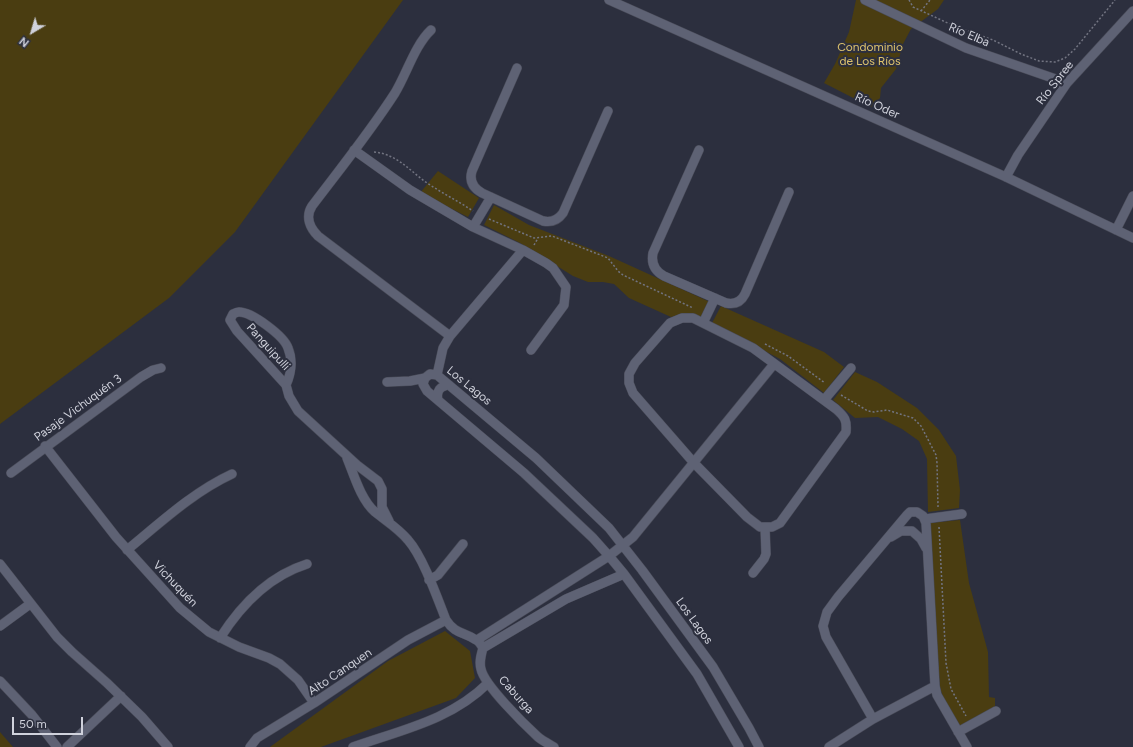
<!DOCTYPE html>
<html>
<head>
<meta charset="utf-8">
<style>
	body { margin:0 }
	#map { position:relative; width:1133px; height:747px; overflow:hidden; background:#2c2f3e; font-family:Figtree,sans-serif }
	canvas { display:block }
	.north { position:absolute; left:12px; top:12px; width:40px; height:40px; -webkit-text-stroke:3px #2c2f3e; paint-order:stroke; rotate:218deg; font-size:11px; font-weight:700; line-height:16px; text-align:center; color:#d0d2dc }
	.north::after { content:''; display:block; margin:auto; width:14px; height:18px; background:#d0d2dc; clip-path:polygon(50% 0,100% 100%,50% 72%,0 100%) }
	.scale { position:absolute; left:12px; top:717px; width:71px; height:18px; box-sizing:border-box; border:2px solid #d0d2dc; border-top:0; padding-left:5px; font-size:12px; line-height:14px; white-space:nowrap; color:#d0d2dc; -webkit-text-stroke:3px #2c2f3e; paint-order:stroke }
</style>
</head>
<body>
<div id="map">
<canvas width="1133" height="747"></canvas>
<div class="north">N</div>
<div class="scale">50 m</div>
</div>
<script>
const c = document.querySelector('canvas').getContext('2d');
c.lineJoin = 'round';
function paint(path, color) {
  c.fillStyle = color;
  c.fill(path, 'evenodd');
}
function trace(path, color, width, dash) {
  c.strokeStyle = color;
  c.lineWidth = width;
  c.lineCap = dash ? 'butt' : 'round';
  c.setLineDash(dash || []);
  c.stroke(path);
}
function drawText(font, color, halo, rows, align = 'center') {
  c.font = font + ' Figtree,sans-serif';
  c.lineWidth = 4;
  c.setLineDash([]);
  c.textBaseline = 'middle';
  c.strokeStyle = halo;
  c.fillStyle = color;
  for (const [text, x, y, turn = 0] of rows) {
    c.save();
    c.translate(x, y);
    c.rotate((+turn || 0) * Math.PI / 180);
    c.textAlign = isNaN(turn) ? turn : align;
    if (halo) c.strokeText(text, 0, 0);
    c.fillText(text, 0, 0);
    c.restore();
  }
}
paint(new Path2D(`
	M0 0H403L235 232 169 298 0 424Z
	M856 0H944L938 9 911 29 903 44 896 69 881 88 880 98 871 107 824 83 835 64 849 32Z
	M438 171 479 198 468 217 420 193Z
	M494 205 529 225 609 256 710 302 703 318 681 315 671 317 629 298 614 284 603 282H588L573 276 520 243 484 225Z
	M721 306 824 352 844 367 824 393 780 359 712 323Z
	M855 372 877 382 917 408 939 430 956 456 960 490 959 508 928 512 927 459 919 441 902 429 878 417 855 418 833 400Z
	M960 520 969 583 988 652 989 697 995 698V706L960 728 944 700 940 688 929 523Z
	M445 631 470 651 475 678 456 698 321 747H270L388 661Z
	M0 732 13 747H0Z`), '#4a3d11');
const minor = new Path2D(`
	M609 0 1006 177 1133 238
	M865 0 966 48 1067 83
	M431 30C415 45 407 73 395 93 370 132 340 169 312 206 305 217 310 228 318 236L450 336
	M517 68 472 171C469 181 473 188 482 193L543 221C552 223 558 220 563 213L608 111
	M354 150 410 190 473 227 523 250 546 263 553 268 566 287 564 305 531 350
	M699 150 653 253C651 263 655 271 664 276L726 303C735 305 741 302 745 294L789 192
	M1006 177 1018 155 1067 83 1133 11
	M473 227 491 197
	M1116 230 1133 196
	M682 318H693L753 348 836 409C845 417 847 420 846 432L780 523 772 527H760L747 517 694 463 633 393 629 383V374L635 363 670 323Z
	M703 323 715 298
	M437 375 443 348 450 336 523 250
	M387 382 410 381 425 378
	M286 385C291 374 293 360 288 348 284 336 252 312 239 312 237 312 235 313 233 314L230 320 237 331 286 385 289 396 298 411 357 465 378 481 382 489V507L389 521
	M438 400C436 391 440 386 449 385
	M824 400 851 368
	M45 446 116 537 180 608 209 632 239 647 269 658 280 664 298 680 314 703
	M347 458C354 475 361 500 375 512 386 521 398 528 408 540 423 557 437 597 446 620 456 635 463 631 476 640 479 641 481 645 483 648
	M11 473 141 377 153 370 161 368
	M925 519 962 514
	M891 537 901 531H912L921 539 926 548
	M127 550C160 523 193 492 232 474
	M0 564 57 637 72 652 107 683 142 717 168 747
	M753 573 764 559 766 554 765 527
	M429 580 438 575 463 544
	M0 626 30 604
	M220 638C241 605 269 576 307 564
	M477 640 609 556 633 537 774 364
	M483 648 566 599 624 574
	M483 648C481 655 479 662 481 669 484 685 525 725 538 737 543 741 549 744 554 747
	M0 681 32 715 57 747
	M873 719 826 637 823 626 827 612 838 597 907 515 910 512H917L923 516 926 523 935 686 937 695 967 747
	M958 732 996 711
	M67 747 121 696
	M250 747 257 738 314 703 408 640 446 620
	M353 747C401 730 451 720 488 683
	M739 747 697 674 624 574 609 556 593 538 524 473 427 391 423 384 425 378 430 374 437 375 536 458 609 528 642 570 713 667 749 728 759 747
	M829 747 873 719 935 686`);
trace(minor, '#494b58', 10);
trace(new Path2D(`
	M909 0 913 7 952 25 993 40 1021 54 1039 61 1055 62 1065 58 1075 49 1115 0
	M921 11 930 0
	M374 152C397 154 410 171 427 183 442 193 458 201 473 211
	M489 219 534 238 552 236 608 258 618 271 623 275 693 308
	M534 245 538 238
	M765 344 788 356 825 383
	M841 395 868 411 874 412 887 410 913 418 921 426 936 455 937 463 938 507
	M939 527 946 663 951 689 966 716`), '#727481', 1.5, [2, 2]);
trace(minor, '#5e6274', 9);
drawText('12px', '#d0d2dc', '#2c2f3e', [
	["Río Elba",969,35,23],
	["Río Spree",1055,83,-52],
	["Río Oder",877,106,24],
	["Panguipulli",268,347,48],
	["Los Lagos",469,386,39],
	["Pasaje Vichuquén 3",78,408,-36],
	["Vichuquén",175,584,46],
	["Los Lagos",694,621,54],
	["Alto Canquen",340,672,-34],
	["Caburga",516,695,48]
]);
drawText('12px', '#ddc26d', '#2c2f3e', [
	["Condominio",870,47],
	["de Los Ríos",870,61]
]);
</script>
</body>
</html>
